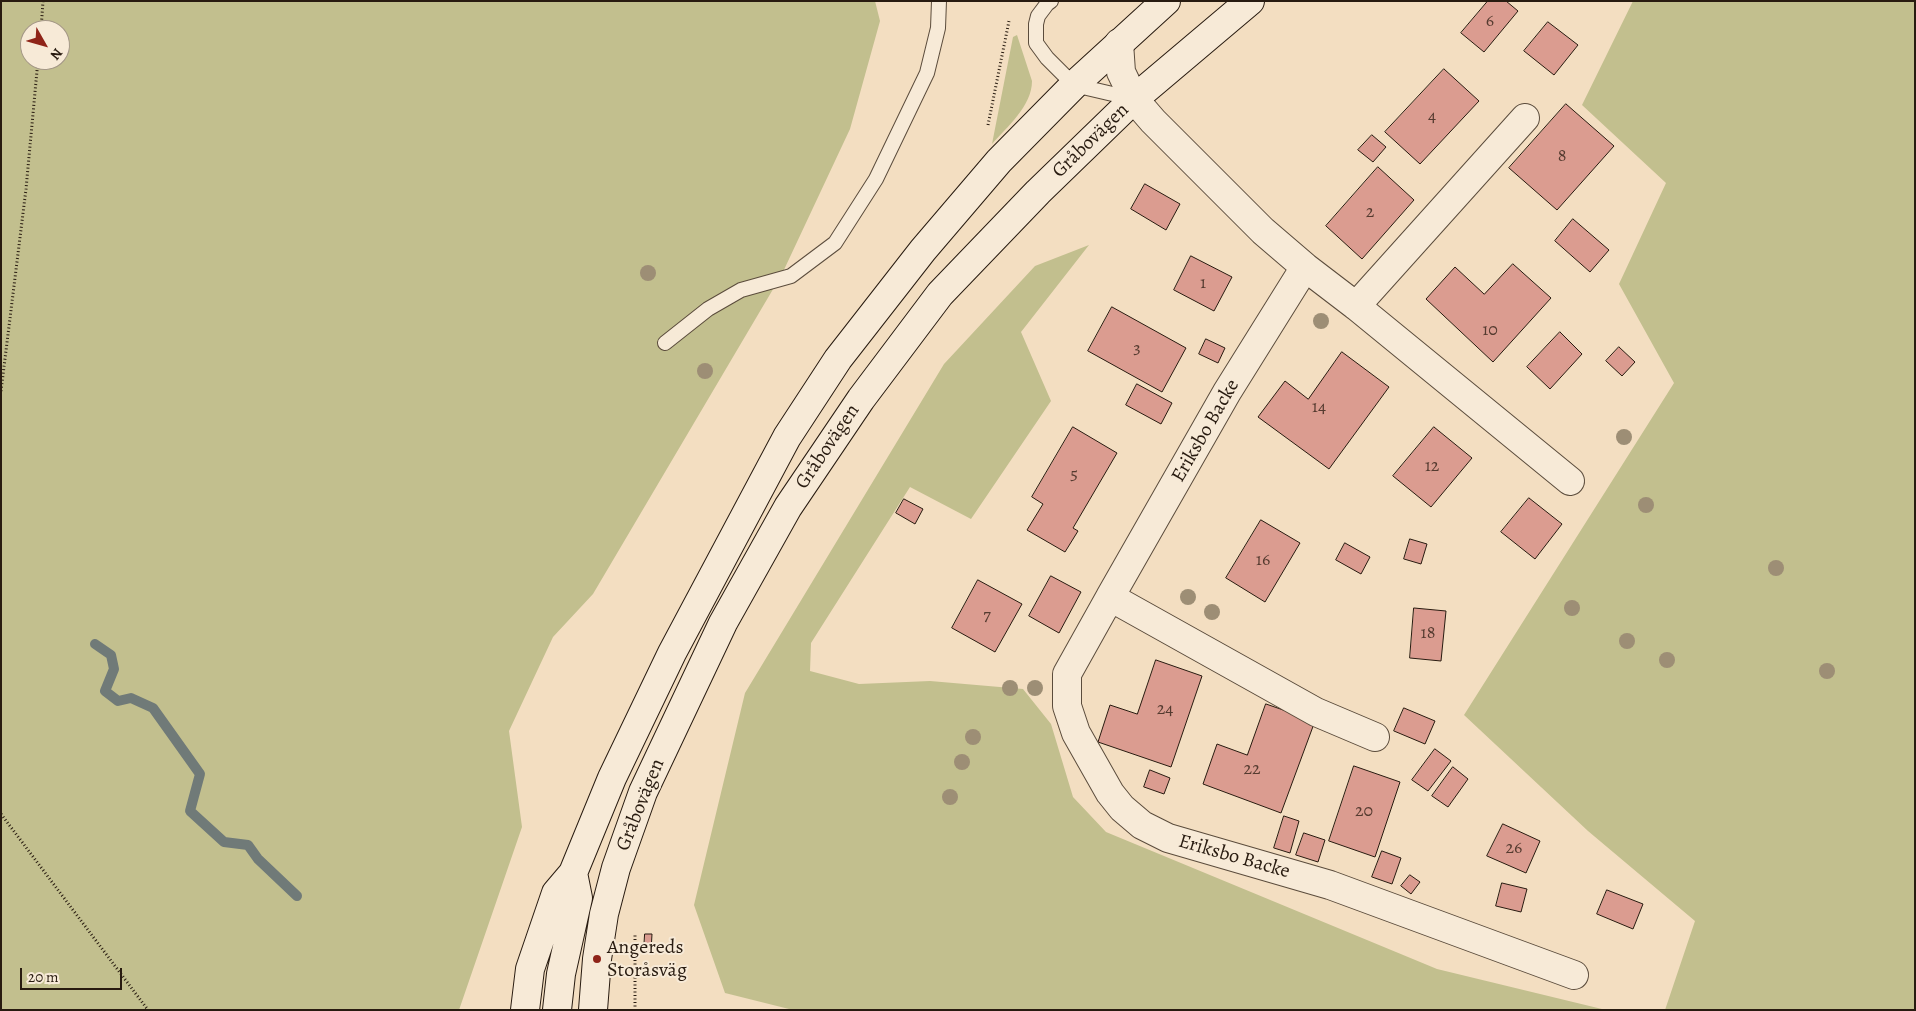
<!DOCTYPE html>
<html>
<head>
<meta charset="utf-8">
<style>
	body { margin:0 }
	#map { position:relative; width:1916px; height:1011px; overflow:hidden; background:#f3dec1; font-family:Alegreya,serif }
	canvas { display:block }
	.frame { position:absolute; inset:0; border:2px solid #281b10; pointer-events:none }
	.north { position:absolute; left:20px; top:20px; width:50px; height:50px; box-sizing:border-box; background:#f7ead7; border:1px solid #a49787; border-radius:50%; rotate:128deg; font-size:14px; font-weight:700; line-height:20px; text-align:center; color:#281b10 }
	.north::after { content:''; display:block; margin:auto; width:18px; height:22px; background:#8f2418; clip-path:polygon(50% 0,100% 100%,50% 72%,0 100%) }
	.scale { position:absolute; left:20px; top:968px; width:102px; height:22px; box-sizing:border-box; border:2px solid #281b10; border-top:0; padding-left:6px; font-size:15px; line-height:18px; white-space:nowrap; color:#281b10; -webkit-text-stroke:4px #f7ead7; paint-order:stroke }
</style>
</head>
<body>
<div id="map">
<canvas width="1916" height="1011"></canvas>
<div class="frame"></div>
<div class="north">N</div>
<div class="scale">20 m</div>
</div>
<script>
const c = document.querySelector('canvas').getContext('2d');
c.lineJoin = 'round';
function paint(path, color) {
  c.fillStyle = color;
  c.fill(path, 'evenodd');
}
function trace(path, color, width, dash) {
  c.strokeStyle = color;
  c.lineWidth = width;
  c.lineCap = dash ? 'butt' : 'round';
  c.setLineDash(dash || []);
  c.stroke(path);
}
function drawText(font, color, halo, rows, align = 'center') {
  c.font = font + ' Alegreya,serif';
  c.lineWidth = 4;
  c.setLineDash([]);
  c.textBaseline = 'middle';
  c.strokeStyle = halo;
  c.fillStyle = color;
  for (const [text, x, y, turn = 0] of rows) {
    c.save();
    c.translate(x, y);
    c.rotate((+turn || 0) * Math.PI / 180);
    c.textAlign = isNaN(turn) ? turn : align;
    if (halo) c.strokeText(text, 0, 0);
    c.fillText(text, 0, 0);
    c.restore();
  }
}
paint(new Path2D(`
	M1 1H875L880 21 850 129 782 274 593 594 553 637 509 731 522 827 459 1010H1ZM30 30H60V60H30Z
	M1633 1H1915V1010H1665L1695 921 1588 831 1464 715 1674 383 1619 284 1666 183 1582 105Z
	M1017 35 1032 81C1032 106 1007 127 992 144L1013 37Z
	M1089 245 1021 332 1051 401 971 519 910 487 811 643 810 671 859 684 930 681 1023 689 1051 724 1073 797 1106 832 1437 969 1606 1010H793L725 993 694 905 745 693 944 364 1035 266Z`), '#c2bf8e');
trace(new Path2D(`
	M95 644 111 655 114 669 105 691 118 701 131 698 153 708 200 774 190 811 224 842 248 845 258 859 297 896`), '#707a78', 10);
const building = new Path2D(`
	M1488 1H1506L1518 11 1484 52 1461 33Z
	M1548 22 1578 45 1554 75 1524 51Z
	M1444 69 1479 101 1420 164 1385 132Z
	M1566 104 1614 146 1557 210 1509 168Z
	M1372 135 1386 147 1373 162 1358 150Z
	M1378 167 1414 200 1362 259 1326 226Z
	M1145 184 1180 204 1166 230 1131 209Z
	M1573 219 1609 250 1590 272 1555 241Z
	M1191 256 1232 277 1214 311 1174 290Z
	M1513 264 1551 298 1493 362 1426 299 1455 267 1484 294Z
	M1112 307 1186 348 1162 392 1088 351Z
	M1560 332 1582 354 1550 389 1527 367Z
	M1206 339 1225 348 1218 363 1199 354Z
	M1619 347 1635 362 1622 376 1606 361Z
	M1342 352 1389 387 1329 469 1258 417 1285 381 1308 399Z
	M1137 384 1172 403 1161 424 1126 405Z
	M1073 427 1117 453 1073 528 1078 531 1065 552 1027 530 1043 504 1032 497Z
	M1434 427 1472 458 1431 507 1393 476Z
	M1529 498 1562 524 1535 559 1501 532Z
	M904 499 923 509 915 524 896 513Z
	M1261 520 1300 543 1265 602 1226 578Z
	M1410 539 1427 544 1421 564 1404 559Z
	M1345 543 1370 557 1361 574 1336 560Z
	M1051 576 1081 592 1059 633 1029 616Z
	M978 580 1022 604 995 652 952 628Z
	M1414 608 1446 611 1441 661 1410 658Z
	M1156 660 1202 676 1171 767 1098 742 1110 705 1137 714Z
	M1266 704 1315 721 1281 813 1203 784 1217 744 1247 755Z
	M1404 708 1435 721 1425 744 1394 731Z
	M1435 749 1451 761 1428 791 1412 780Z
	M1354 766 1400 782 1375 857 1329 841Z
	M1453 767 1468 779 1448 807 1432 796Z
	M1150 770 1170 778 1164 794 1144 787Z
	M1284 816 1299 821 1290 853 1274 848Z
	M1503 824 1540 841 1526 873 1487 856Z
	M1304 833 1325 840 1318 862 1296 855Z
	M1382 851 1401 858 1392 884 1372 877Z
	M1410 875 1420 882 1411 894 1401 886Z
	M1502 883 1527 889 1521 912 1496 906Z
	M1607 890 1643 904 1633 929 1597 914Z
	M645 934H652L651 951 644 950Z`);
paint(building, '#db9c90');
trace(building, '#281b10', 1);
const service = new Path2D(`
	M1051 1 1047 4 1038 16 1036 24V43L1047 58 1074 85 1134 99
	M665 343 708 309 741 290 791 276 835 243 876 179 927 73 938 28 939 1`);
const minor = new Path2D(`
	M1119 43 1121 72 1134 99 1153 121 1263 231 1305 267 1356 306 1570 481
	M1305 267 1227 392 1110 597 1316 712 1375 737
	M1356 306 1525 118
	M1110 597 1067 674V706L1076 733 1110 793 1122 808 1142 825 1168 838 1330 885 1574 975`);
const secondary = new Path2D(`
	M525 1010 530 969 556 893 573 873 612 778 672 653 787 437 838 359 923 250 999 161 1074 85 1166 1
	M557 1010 561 974 578 898 573 873
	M593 1010 597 959 604 914 616 868 643 792 723 623 788 507 861 399 940 294 1038 192 1134 99 1250 1`);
trace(service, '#5b4c3c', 16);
trace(minor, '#5b4c3c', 30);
trace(secondary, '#281b10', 30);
trace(new Path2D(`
	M41 30 43 1
	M988 125 1009 21
	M1 391 26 189 38 60
	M1 814 148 1010
	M635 1010V935`), '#281b10', 3, [1, 2.5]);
trace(service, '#f7ead7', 14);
trace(minor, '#f7ead7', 28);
trace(secondary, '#f7ead7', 28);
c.fillStyle = '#9d8e75';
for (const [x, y] of [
	[648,273],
	[1321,321],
	[705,371],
	[1624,437],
	[1646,505],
	[1776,568],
	[1188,597],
	[1572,608],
	[1212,612],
	[1627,641],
	[1667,660],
	[1827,671],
	[1010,688],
	[1035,688],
	[973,737],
	[962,762],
	[950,797]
]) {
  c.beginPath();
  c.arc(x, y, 8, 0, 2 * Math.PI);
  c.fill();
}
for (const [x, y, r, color] of [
	[597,959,5,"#8f2418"]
]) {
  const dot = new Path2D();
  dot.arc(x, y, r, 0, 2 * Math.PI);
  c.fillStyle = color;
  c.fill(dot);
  trace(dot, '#f7ead7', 2);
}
drawText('18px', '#553b30', null, [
	["6",1490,22],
	["4",1432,117],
	["8",1562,157],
	["2",1370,213],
	["1",1203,284],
	["10",1490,331],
	["3",1137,349],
	["14",1319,408],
	["12",1432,467],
	["5",1074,475],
	["16",1263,561],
	["7",987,616],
	["18",1428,634],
	["24",1165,710],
	["22",1252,770],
	["20",1364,812],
	["26",1514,849]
]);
drawText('20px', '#281b10', '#f7ead7', [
	["Gråbovägen",1091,141,-44],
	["Eriksbo Backe",1206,431,-60],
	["Gråbovägen",828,447,-56],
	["Gråbovägen",641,805,-68],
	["Eriksbo Backe",1234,857,16]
]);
drawText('20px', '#281b10', '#f7ead7', [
	["Angereds",607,948],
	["Storåsväg",607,971]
], 'left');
</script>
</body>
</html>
